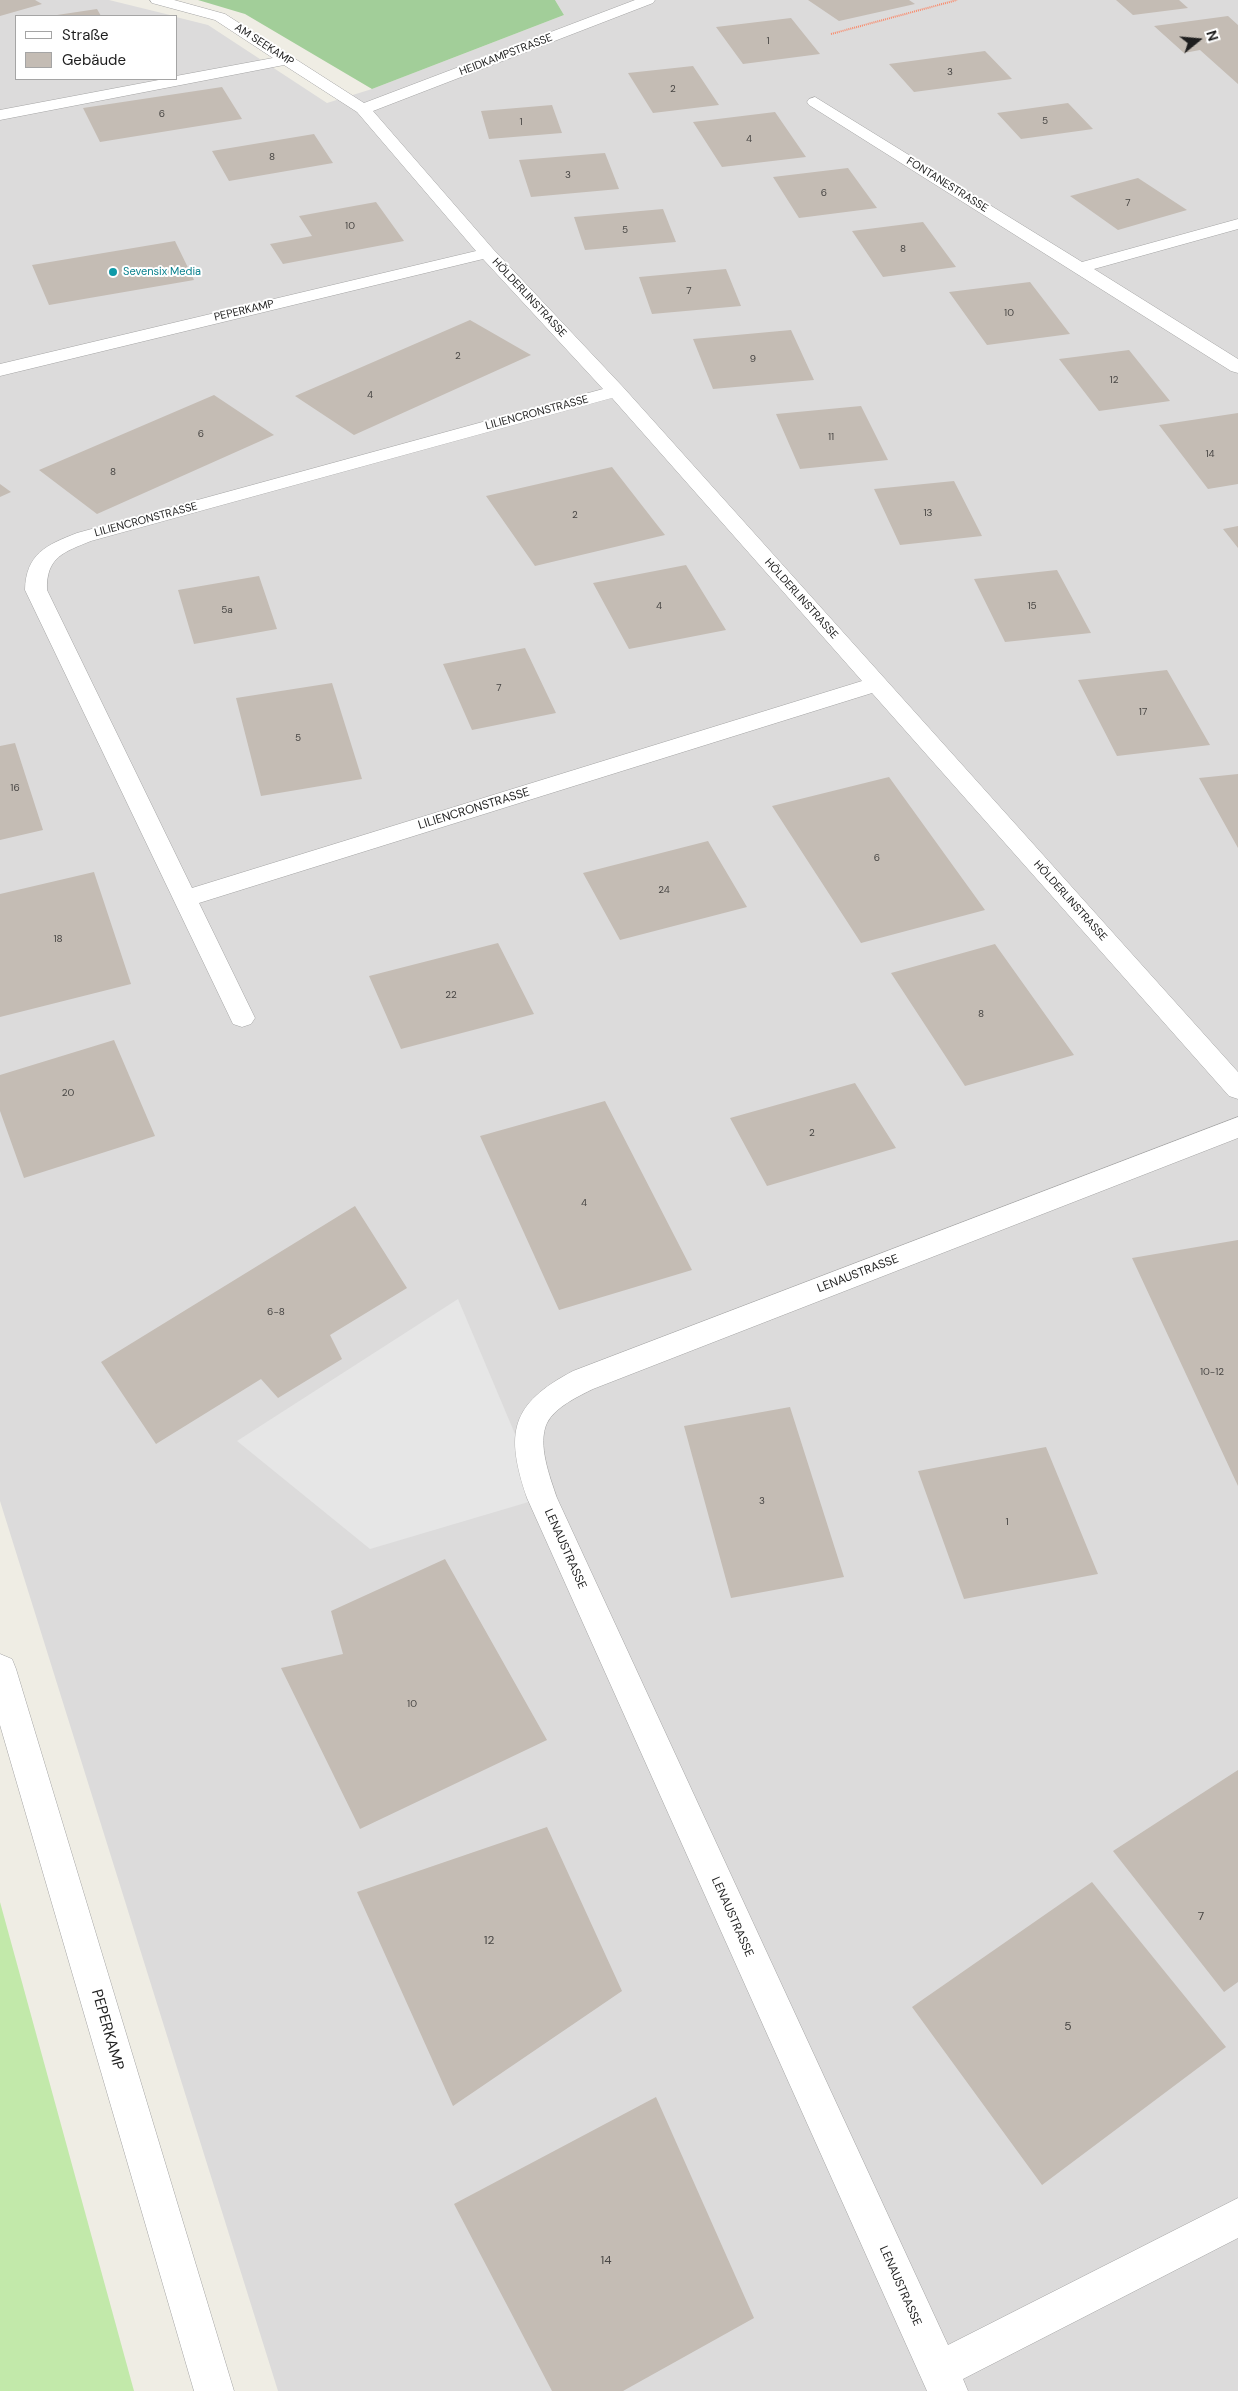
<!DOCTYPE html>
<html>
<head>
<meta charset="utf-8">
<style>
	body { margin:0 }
	#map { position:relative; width:1238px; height:2391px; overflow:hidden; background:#efede4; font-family:"DM Sans",sans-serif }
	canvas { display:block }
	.legend { position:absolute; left:15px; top:15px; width:162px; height:65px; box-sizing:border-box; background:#fff; border:1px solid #a5a5a5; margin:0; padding:6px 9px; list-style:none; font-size:15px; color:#1e1e1e }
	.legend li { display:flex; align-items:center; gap:10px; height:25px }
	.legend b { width:25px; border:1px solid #a5a5a5 }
	.north { position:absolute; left:1173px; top:15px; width:50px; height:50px; -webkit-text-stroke:4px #fff; paint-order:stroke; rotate:73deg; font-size:14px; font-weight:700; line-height:20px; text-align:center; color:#1e1e1e }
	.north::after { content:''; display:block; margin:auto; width:18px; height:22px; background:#1e1e1e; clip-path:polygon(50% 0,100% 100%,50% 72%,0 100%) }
</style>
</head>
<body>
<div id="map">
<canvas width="1238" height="2391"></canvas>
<ul class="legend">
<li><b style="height:6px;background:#fff"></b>Straße</li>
<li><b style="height:14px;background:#c4bcb4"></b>Gebäude</li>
</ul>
<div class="north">N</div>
</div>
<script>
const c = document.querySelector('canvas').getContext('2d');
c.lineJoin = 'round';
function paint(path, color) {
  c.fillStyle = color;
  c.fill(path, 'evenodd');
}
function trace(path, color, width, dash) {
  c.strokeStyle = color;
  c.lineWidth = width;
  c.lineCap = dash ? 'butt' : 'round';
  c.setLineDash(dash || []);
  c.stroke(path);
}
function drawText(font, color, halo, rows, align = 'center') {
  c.font = font + ' "DM Sans",sans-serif';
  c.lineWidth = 4;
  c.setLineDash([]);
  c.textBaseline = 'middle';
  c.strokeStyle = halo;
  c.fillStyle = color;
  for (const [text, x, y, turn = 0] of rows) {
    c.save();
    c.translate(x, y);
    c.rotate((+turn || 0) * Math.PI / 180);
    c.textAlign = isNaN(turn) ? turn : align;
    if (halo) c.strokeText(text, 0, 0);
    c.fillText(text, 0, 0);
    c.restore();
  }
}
paint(new Path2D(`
	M0 0H109L174 16H16V79H176V17L208 25 327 103 372 89 564 15 555 0H1238V2391H278L0 1501Z`), '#dcdbdb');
paint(new Path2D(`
	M0 1902 134 2391H0Z`), '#c2e9aa');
paint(new Path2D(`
	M198 0H555L564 15 372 89 245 14Z`), '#a2ce99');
paint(new Path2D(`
	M458 1299 542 1498 370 1549 237 1441Z`), '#e6e6e6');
paint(new Path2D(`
	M0 0H35L42 4 0 16Z
	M808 0H909L915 4 839 21Z
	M1116 0H1179L1188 8 1133 15Z
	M97 9 101 16H57V15Z
	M1228 16 1238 25V84L1200 50 1184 53 1154 26Z
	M791 18 820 54 743 64 716 27Z
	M985 51 1012 79 914 92 889 64Z
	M693 66 719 105 653 113 628 73Z
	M222 87 242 119 100 142 83 108Z
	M1068 103 1093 129 1021 139 997 113Z
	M552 105 562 133 489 139 481 111Z
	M775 112 806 157 722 167 693 122Z
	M314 134 333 163 229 181 212 151Z
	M605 153 619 189 531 197 519 160Z
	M848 168 877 208 799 218 773 177Z
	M1138 178 1187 210 1118 230 1070 196Z
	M376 202 404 241 283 264 270 244 312 236 299 216Z
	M663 209 676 242 585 250 574 217Z
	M923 222 956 267 883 277 852 231Z
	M175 241 194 280 49 305 32 265Z
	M726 269 741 306 652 314 639 277Z
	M1030 282 1070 334 987 345 949 292Z
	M470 320 531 355 354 435 295 396Z
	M791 330 814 380 713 389 693 339Z
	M1129 350 1170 401 1099 411 1059 359Z
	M214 395 274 435 97 514 39 470Z
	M861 406 888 460 800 469 776 414Z
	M1238 413V484L1208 489 1159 425Z
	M612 467 665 535 535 566 486 496Z
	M954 481 982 536 900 545 874 489Z
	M0 484 11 492 0 497Z
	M1238 526V548L1223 529Z
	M686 565 726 630 629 649 593 583Z
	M1057 570 1091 633 1005 642 974 579Z
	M259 576 277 629 194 644 178 590Z
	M525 648 556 713 472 730 443 664Z
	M1167 670 1210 745 1117 756 1078 680Z
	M332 683 362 779 261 796 236 698Z
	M15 743 43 830 0 840V746Z
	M1238 774V848L1199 778Z
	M889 777 985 910 861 943 772 806Z
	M708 841 747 907 620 940 583 873Z
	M94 872 131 984 0 1017V894Z
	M498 943 534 1014 401 1049 369 976Z
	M995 944 1074 1055 965 1086 891 973Z
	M114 1040 155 1136 24 1178 0 1111V1075Z
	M855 1083 896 1148 767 1186 730 1118Z
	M605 1101 692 1270 559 1310 480 1136Z
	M355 1206 407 1288 330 1335 342 1359 278 1398 261 1379 156 1444 101 1362Z
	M1238 1240V1486L1132 1258Z
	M790 1407 844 1577 731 1598 684 1426Z
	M1046 1447 1098 1574 964 1599 918 1471Z
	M445 1559 547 1740 360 1829 281 1668 343 1654 331 1611Z
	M1238 1770V1982L1224 1992 1113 1851Z
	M547 1827 622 1991 453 2106 357 1892Z
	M1092 1882 1226 2047 1042 2185 912 2007Z
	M656 2097 754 2318 623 2391H552L454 2204Z`), '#c4bcb4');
const minor = new Path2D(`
	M150 0H174L225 14 364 103 635 0H655L653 3 373 111 493 249 623 387 1238 1072V1099L1229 1096 872 693 199 903 255 1018 251 1024 242 1027 233 1024 25 590C26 554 46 545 77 533L603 389 483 259 0 376V364L476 251 357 112 284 65 0 120V110L164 79H176V76L273 58 215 20 152 3ZM612 398 862 681 192 888 47 590C46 557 64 552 91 541Z
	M815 97 1082 262 1238 219V229L1094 269 1238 359V373L1231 371 809 105 807 102 809 99Z
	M1238 1117V1138L593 1389C579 1396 555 1407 547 1423 537 1444 550 1477 557 1498L948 2345 1238 2198V2238L963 2379 968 2391H927L527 1498C505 1433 510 1404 573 1371Z
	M0 1654 12 1659 16 1669 234 2391H194L0 1725Z`);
trace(minor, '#a5a5a5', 1);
trace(new Path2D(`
	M831 34 957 0`), '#f98a6b', 2, [1, 1]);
paint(minor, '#fff');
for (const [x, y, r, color] of [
	[113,272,5,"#0f9aa8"]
]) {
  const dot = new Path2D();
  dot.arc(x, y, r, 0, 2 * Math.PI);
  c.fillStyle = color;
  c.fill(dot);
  trace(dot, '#fff', 2);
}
drawText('10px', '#484644', null, [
	["1",768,41],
	["3",950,72],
	["2",673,89],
	["6",162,114],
	["5",1045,121],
	["1",521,122],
	["4",749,139],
	["8",272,157],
	["3",568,175],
	["6",824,193],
	["7",1128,203],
	["10",350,226],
	["5",625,230],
	["8",903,249],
	["7",689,291],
	["10",1009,313],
	["2",458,356],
	["9",753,359],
	["12",1114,380],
	["4",370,395],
	["6",201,434],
	["11",831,437],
	["14",1210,454],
	["8",113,472],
	["13",928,513],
	["2",575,515],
	["4",659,606],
	["15",1032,606],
	["5a",227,610],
	["7",499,688],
	["17",1143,712],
	["5",298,738],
	["16",15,788],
	["6",877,858],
	["24",664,890],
	["18",58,939],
	["22",451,995],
	["8",981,1014],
	["20",68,1093],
	["2",812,1133],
	["4",584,1203],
	["6-8",276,1312],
	["10-12",1212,1372],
	["3",762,1501],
	["1",1007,1522],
	["10",412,1704]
]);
drawText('11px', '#1e1e1e', '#fff', [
	["AM SEEKAMP",264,45,33],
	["HEIDKAMPSTRASSE",506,55,-21],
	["FONTANESTRASSE",947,185,32],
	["HÖLDERLINSTRASSE",529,298,47],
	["PEPERKAMP",244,311,-13],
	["LILIENCRONSTRASSE",537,413,-15],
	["LILIENCRONSTRASSE",146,520,-15],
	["HÖLDERLINSTRASSE",801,599,48],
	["HÖLDERLINSTRASSE",1070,901,48]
]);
drawText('11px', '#0d838f', '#fff', [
	["Sevensix Media",123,272]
], 'left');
drawText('12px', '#1e1e1e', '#fff', [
	["LILIENCRONSTRASSE",474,809,-17],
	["LENAUSTRASSE",858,1274,-21],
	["LENAUSTRASSE",565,1549,66],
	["LENAUSTRASSE",732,1917,66],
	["LENAUSTRASSE",900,2286,66]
]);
drawText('12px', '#484644', null, [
	["7",1201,1917],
	["12",489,1941],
	["5",1068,2027],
	["14",606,2261]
]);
drawText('15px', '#1e1e1e', '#fff', [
	["PEPERKAMP",107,2030,74]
]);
</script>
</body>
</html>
